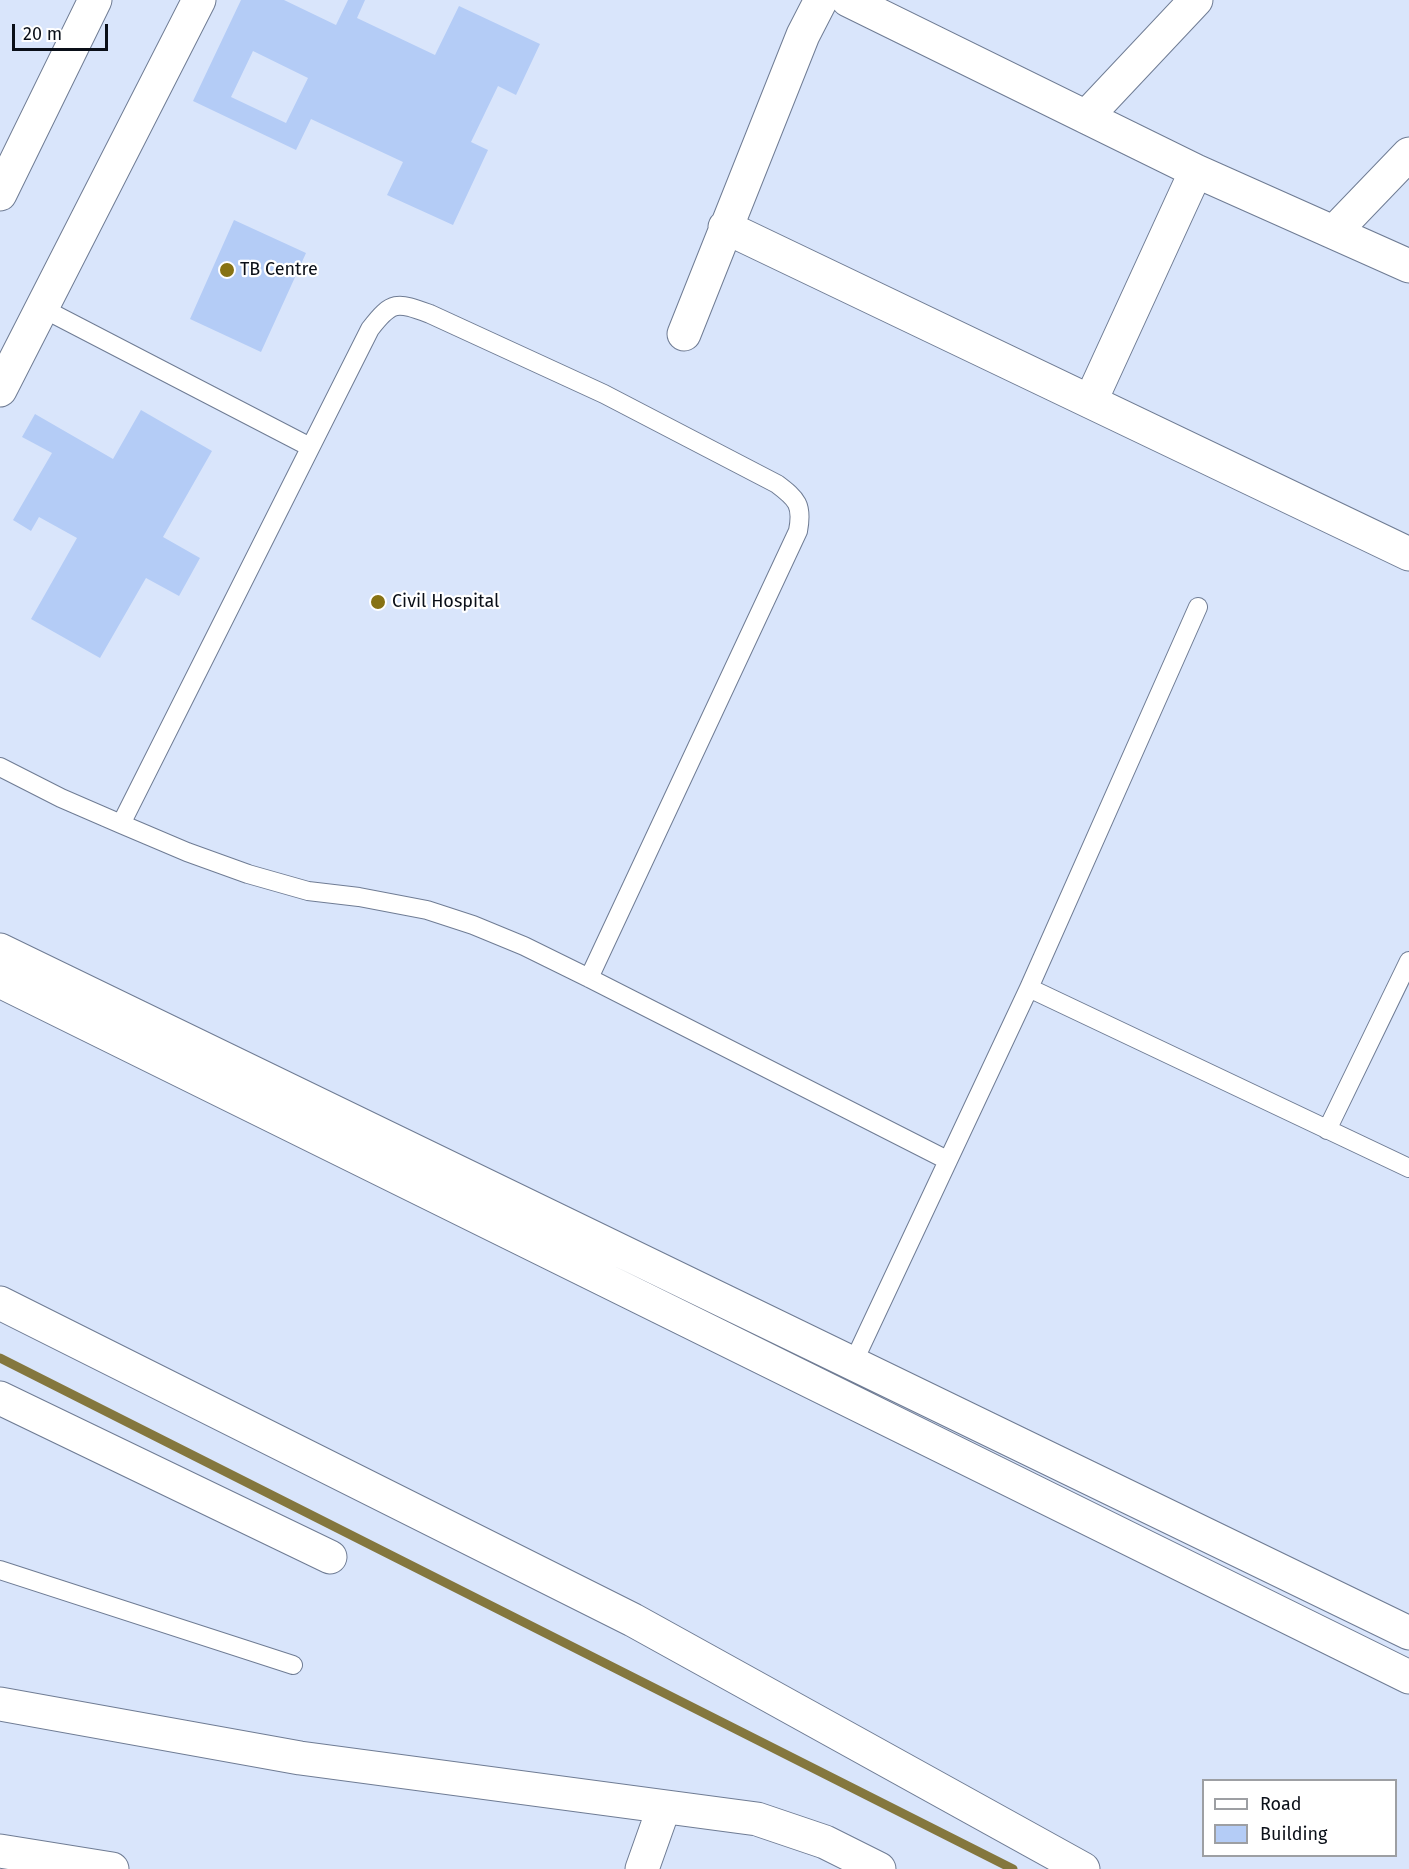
<!DOCTYPE html>
<html>
<head>
<meta charset="utf-8">
<style>
	body { margin:0 }
	#map { position:relative; width:1409px; height:1869px; overflow:hidden; background:#d9e5fb; font-family:"Fira Sans",sans-serif }
	canvas { display:block }
	.legend { position:absolute; left:1202px; top:1779px; width:195px; height:78px; box-sizing:border-box; background:#fff; border:2px solid #9d9fa3; margin:0; padding:8px 10px; list-style:none; font-size:18px; color:#0a0f18 }
	.legend li { display:flex; align-items:center; gap:12px; height:30px }
	.legend b { width:30px; border:2px solid #9d9fa3 }
	.scale { position:absolute; left:12px; top:24px; width:96px; height:27px; box-sizing:border-box; border:3px solid #0a0f18; border-top:0; padding-left:8px; font-size:18px; line-height:21px; white-space:nowrap; color:#0a0f18; -webkit-text-stroke:4px #fff; paint-order:stroke }
</style>
</head>
<body>
<div id="map">
<canvas width="1409" height="1869"></canvas>
<ul class="legend">
<li><b style="height:8px;background:#fff"></b>Road</li>
<li><b style="height:16px;background:#b4ccf6"></b>Building</li>
</ul>
<div class="scale">20 m</div>
</div>
<script>
const c = document.querySelector('canvas').getContext('2d');
c.lineJoin = 'round';
function trace(path, color, width, dash) {
  c.strokeStyle = color;
  c.lineWidth = width;
  c.lineCap = dash ? 'butt' : 'round';
  c.setLineDash(dash || []);
  c.stroke(path);
}
function paint(path, color) {
  c.fillStyle = color;
  c.fill(path, 'evenodd');
}
function drawText(font, color, halo, rows, align = 'center') {
  c.font = font + ' "Fira Sans",sans-serif';
  c.lineWidth = 4.5;
  c.setLineDash([]);
  c.textBaseline = 'middle';
  c.strokeStyle = halo;
  c.fillStyle = color;
  for (const [text, x, y, turn = 0] of rows) {
    c.save();
    c.translate(x, y);
    c.rotate((+turn || 0) * Math.PI / 180);
    c.textAlign = isNaN(turn) ? turn : align;
    if (halo) c.strokeText(text, 0, 0);
    c.fillText(text, 0, 0);
    c.restore();
  }
}
trace(new Path2D(`
	M0 1358 1013 1869`), '#84773e', 9);
paint(new Path2D(`
	M241 0H284L336 25 348 0H365L357 18 435 55 459 6 540 44 516 95 498 86 471 142 488 150 453 225 387 195 403 162 311 119 296 150 193 101ZM253 51 308 78 286 123 231 97Z
	M234 220 306 253 261 352 190 319Z
	M141 410 212 451 163 537 200 558 179 596 146 578 100 658 31 619 77 538 39 517 31 531 13 520 52 453 22 437 35 414 113 459Z`), '#b4ccf6');
const lane = new Path2D(`
	M42 308 310 447
	M0 767 61 798 121 824 187 852 248 874 308 891 359 897 427 910 473 925 524 946 589 978 947 1160
	M121 824 370 329C392 300 397 302 430 314L604 394 777 484C797 499 803 505 798 531L589 978
	M1029 988 1409 1168
	M1327 1130 1409 961
	M853 1363 1029 988 1198 607
	M0 1570 293 1665`);
const street = new Path2D(`
	M848 0 1196 171 1409 266
	M1086 117 1196 0
	M725 227 1409 554
	M1334 232 1409 154
	M684 334 803 35 821 0
	M1091 400 1196 171
	M0 1398 330 1557
	M0 1704 300 1758 757 1819 825 1842 879 1869
	M0 1851 112 1869
	M642 1869 664 1807`);
const secondary = new Path2D(`
	M0 194 95 0
	M0 390 199 0
	M0 950 1409 1633
	M0 981 1409 1677
	M0 1303 633 1620 1083 1869`);
trace(lane, '#6f7c94', 20);
trace(street, '#6f7c94', 35);
trace(secondary, '#6f7c94', 35);
trace(lane, '#fff', 18);
trace(street, '#fff', 33);
trace(secondary, '#fff', 33);
for (const [x, y, r, color] of [
	[227,270,8,"#877213"],
	[378,602,8,"#877213"]
]) {
  const dot = new Path2D();
  dot.arc(x, y, r, 0, 2 * Math.PI);
  c.fillStyle = color;
  c.fill(dot);
  trace(dot, '#fff', 2);
}
drawText('18px', '#0a0f18', '#fff', [
	["TB Centre",240,270],
	["Civil Hospital",392,602]
], 'left');
</script>
</body>
</html>
